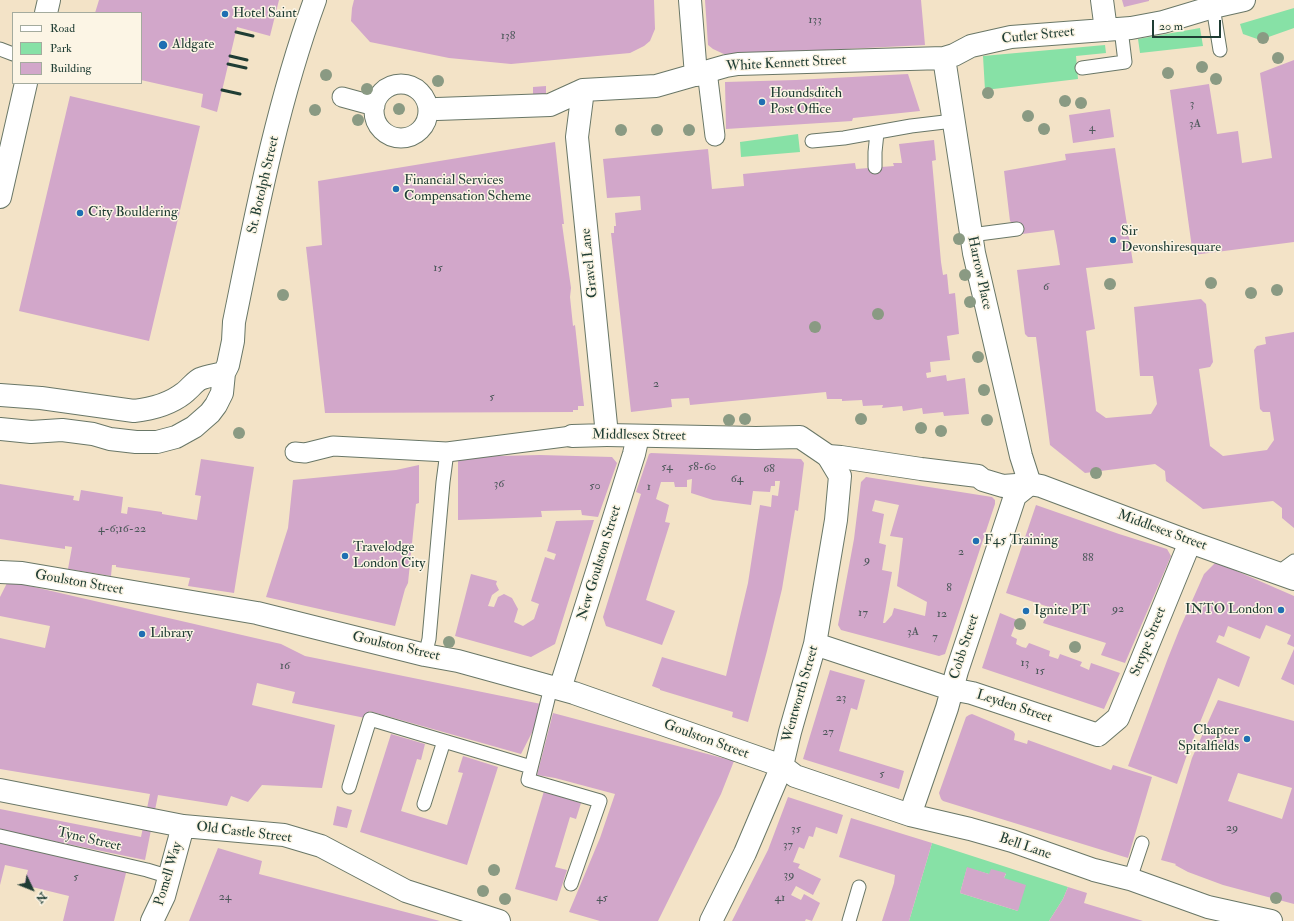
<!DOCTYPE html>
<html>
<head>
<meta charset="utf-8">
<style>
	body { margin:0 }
	#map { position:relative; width:1294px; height:921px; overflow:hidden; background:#f3e3c7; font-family:"IM FELL Double Pica",serif }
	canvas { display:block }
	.legend { position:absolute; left:12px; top:12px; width:130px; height:72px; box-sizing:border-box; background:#fcf5e5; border:1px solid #a4ab9e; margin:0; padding:5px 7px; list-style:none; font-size:12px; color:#1f3d34 }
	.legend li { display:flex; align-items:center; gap:8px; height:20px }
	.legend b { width:20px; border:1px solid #a4ab9e }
	.north { position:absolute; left:12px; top:869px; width:40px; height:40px; -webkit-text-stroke:3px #fcf5e5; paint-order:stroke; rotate:133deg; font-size:11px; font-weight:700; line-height:16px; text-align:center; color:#1f3d34 }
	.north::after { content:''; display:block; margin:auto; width:14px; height:18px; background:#1f3d34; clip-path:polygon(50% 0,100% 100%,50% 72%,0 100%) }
	.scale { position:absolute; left:1152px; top:20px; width:69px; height:18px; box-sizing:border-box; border:2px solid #1f3d34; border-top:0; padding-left:5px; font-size:12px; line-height:14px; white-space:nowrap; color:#1f3d34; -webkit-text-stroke:3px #fcf5e5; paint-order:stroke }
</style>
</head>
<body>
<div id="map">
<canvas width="1294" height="921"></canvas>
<ul class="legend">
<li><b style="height:5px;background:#fff"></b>Road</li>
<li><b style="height:11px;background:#87e1a6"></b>Park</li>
<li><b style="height:11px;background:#d2a7ca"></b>Building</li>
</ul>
<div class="north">N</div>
<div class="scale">20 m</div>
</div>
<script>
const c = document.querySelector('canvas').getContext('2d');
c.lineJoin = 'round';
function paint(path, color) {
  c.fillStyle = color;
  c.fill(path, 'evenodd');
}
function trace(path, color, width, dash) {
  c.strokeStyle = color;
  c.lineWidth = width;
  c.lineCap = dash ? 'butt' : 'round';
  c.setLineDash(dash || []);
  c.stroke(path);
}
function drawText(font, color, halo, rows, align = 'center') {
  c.font = font + ' "IM FELL Double Pica",serif';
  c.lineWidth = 3;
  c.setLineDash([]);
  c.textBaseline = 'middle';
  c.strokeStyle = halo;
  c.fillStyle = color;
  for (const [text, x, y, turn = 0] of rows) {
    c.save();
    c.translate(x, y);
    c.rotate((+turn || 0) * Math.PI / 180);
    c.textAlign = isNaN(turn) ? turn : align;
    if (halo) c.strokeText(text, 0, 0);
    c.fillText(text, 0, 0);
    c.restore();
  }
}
paint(new Path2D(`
	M1294 8V28L1260 40 1243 34 1240 24Z
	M1200 28 1203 46 1140 53 1138 39Z
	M1105 45 1106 53 1076 56 1078 79 985 90 983 56Z
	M798 134 800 152 741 157 740 142Z
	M932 843 1068 887 1063 899 1049 921H909ZM967 868 989 874H1006L1004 878 1018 911 960 893Z`), '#87e1a6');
paint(new Path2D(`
	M99 0H279L270 36 237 27 217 112 201 107 203 94 141 80V13H95Z
	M354 0H654L655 29 650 41 644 46 630 53 511 64 449 58 370 42 351 21 352 8Z
	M705 0H921L925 45 726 55 713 49 708 45Z
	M1122 0H1149V1L1124 7Z
	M1294 60V242L1193 255 1170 90 1209 84 1217 134 1238 131 1242 163 1272 158 1260 73Z
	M908 74 920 111 853 118 852 121 726 129 725 82 796 80Z
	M546 86V96L533 97V87Z
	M70 96 200 126 149 341 19 311Z
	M1110 109 1114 137 1073 143 1069 115Z
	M934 140 936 160 932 161 941 262 943 275 947 274 949 294 955 293 959 334 947 336 950 360 930 362 931 372 926 373 927 378 946 375 947 381 965 378 969 414 944 416 943 412 923 414 922 408 903 411 902 406 882 408 883 405 863 406 862 400 842 401V399H827L826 392 690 405 689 398 671 399 672 407 631 412 611 233H614V226H616L615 213 641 210 640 196 607 198 603 159 708 149 712 189 744 186 743 174 855 163 856 169 894 166 893 163H902L899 144Z
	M555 142 564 224H562L571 288 570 297 573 326 575 325 584 406H578V410H573V412L325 413 306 247 322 245 318 181Z
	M1115 148 1133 263 1086 268 1095 329 1086 331 1096 411 1106 418 1151 414 1157 404 1153 376H1140L1134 307 1201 299 1206 304 1213 362 1210 367 1199 369 1210 446 1223 456 1267 450 1274 440 1270 412H1263L1260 409 1254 350 1257 346 1266 344 1265 337 1294 332V528L1282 518V508L1273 501 1203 509 1166 481 1165 471 1155 464 1085 473 1050 445 1036 337H1028L1025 334 1017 270 1060 265 1057 246 1054 230 1022 234 1020 224 1014 225 1010 221 1004 171 1066 160 1065 154Z
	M651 453 801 459 804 463 798 511 795 510 782 589 767 651 748 722 732 717 733 712 660 690V689L652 686 662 657 726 676 748 583 760 505 771 507 772 495 778 496 780 481H775V486H771L770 492 753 491 751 505 713 500 691 493 692 479 687 480V487H675L674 482H661L656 499 669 505 665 522 670 523 646 600 675 611 662 645 606 626 603 617 641 494 636 492 649 454Z
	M540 455 612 457 617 463 598 517 582 515 581 510 541 511 542 517 458 520V457Z
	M201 459 254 467 234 593 188 586 190 578 116 567V565H112L111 576 68 569 72 547 65 546V549L0 539V484L74 496 73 500 79 501 81 490 123 497 121 513 127 514 128 507 162 512V514L197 520 201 496 195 495Z
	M419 465V503L416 504 408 583 405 589 395 626 266 597 288 528 293 480 396 470Z
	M866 477 992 497 995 500V504L945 654 939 656 841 630 838 625 854 539 861 482ZM875 500 899 505 890 536 903 538 897 586 927 602 925 616 894 608 892 615 885 623H883L892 572 882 570 886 545 879 543 884 514 872 511Z
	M1036 505 1119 534 1167 549 1171 556 1125 663 1101 655 1106 643 1043 623 1049 607 1006 593Z
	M594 520 555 644 531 657 455 636 471 574 497 581 496 584 499 590 492 595 488 606 494 607 498 597 504 594 512 598 518 609 514 622 523 626 534 619 539 604 531 601 545 557 554 560 556 554 547 551 556 521Z
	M1216 562 1294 596V647L1287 644 1291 635 1266 625 1260 639 1228 626 1224 637 1219 635 1216 642 1250 657 1239 687 1218 678 1188 752 1177 784 1128 766 1168 658 1180 628 1204 574Z
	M8 581 281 644 305 656 546 705 521 754 369 711 370 719 292 703 295 692 257 683 252 705 335 725 322 788 262 785 248 802 231 796 227 806 158 795 145 860 0 830V809L141 837 150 794 0 769V638L45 648 50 626 0 616V597Z
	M1000 613 1017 620 1011 636 1017 639 1016 644 1022 647 1026 648 1029 643 1050 651 1049 656 1058 659 1060 654 1082 662 1080 666 1089 670 1091 663 1120 673 1104 709 982 668Z
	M1294 649V685L1281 679Z
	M830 670 865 680 857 710 851 708 839 751 904 771 899 789 803 759Z
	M1218 700 1294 721V904L1223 885 1188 872 1175 865 1176 864 1161 860 1192 758ZM1238 773 1292 788 1282 819 1228 801Z
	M553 713 734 761 721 794 658 921H600L569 912 600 838 615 794 555 778 537 775Z
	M972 714 1013 731 1015 734 1014 740 1027 744 1028 740 1111 770 1113 765 1152 777 1128 858 943 801 941 799 939 793 966 717 969 715Z
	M391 734 425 744 421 760 417 759 401 811 447 825 463 773 458 772 463 756 498 767 467 865 360 832Z
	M544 791 581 803 576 819 570 817 555 867 567 870 557 901 515 889Z
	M788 797 843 815 837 834 816 827 813 837 809 836 804 849 799 847 793 862 800 864 798 868 821 879 813 895 796 886 791 895 801 900 804 894 820 903 812 921 806 919 805 921H732L768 850Z
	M337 806 352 810 347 828 333 825Z
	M851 818 932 843 909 921H882L894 883 895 875 839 857Z
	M0 841 127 869 114 921H63L69 896 24 885 28 870 5 865 0 885Z
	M218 848 262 861 259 874 440 921H189Z
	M967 867 989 874 991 869 1006 873 1004 878 1026 885 1018 911 960 893Z
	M1068 887 1087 893 1084 903 1143 921H1049L1063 899Z`), '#d2a7ca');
const service = new Path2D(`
	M1213 7 1220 50
	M0 49 13 54
	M1082 68 1125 62 1121 29
	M812 141 844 138 911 126 953 121
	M875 167V152L877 133
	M971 235 1017 229
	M1279 572 1294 561
	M425 655 429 639 443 482 447 452
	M551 687 528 780 600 801 571 884
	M349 787 370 719 531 767
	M424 804 444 741
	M0 836 147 870 170 877
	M1130 879 1142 843
	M849 921 859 887`);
const pedestrian = new Path2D(`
	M707 71 715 136
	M374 111a27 27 0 1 1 54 0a27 27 0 1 1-54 0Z
	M342 97 375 106
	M295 452 305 453 333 446 447 452 572 436`);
const minor = new Path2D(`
	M690 0 696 75
	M1102 0 1106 30
	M437 109 550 105 583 90 656 86 726 66 738 64 944 58 954 55 971 46 1011 37 1131 28 1163 22 1213 7 1244 0
	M572 436 607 435 577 137 583 90
	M0 572 22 573 257 613 425 655 458 661 574 693 782 766 795 776 910 815 970 829 1012 841 1094 870 1130 879 1208 907 1271 921
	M815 644 951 689 972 693 1098 735 1118 718 1190 542
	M560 689 634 454 638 436
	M0 790 183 826 284 835 321 846 406 891 499 921
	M910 815 947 708 957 671 1015 496 1030 484 1021 456 974 253 944 58
	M152 921 164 896 183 826
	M711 921 745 853 782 766 790 732 815 644 836 520 840 476 828 456`);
const tertiary = new Path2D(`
	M46 13 49 0
	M0 197 26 83
	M607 435 756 438 800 437 828 456 841 457 921 469 978 476 983 480 1003 486 1030 484 1041 486 1190 542 1294 579`);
const primary = new Path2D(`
	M0 395 41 398 134 411C152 409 170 404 184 393 188 390 197 380 200 379 207 376 216 375 224 373
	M0 429 31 432 62 430 93 434 110 439 136 442H157L176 437 194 427 210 413 216 405 222 393 224 373 228 365 233 341 234 322C256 214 277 104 315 0`);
trace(service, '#697767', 15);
trace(pedestrian, '#697767', 21);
trace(minor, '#697767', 24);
trace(tertiary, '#697767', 24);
trace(primary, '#697767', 24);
trace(service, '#fff', 13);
trace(pedestrian, '#fff', 19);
trace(minor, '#fff', 22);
trace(tertiary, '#fff', 22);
trace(primary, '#fff', 22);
trace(new Path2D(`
	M236 32 253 36
	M230 56 247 60
	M228 64 246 68
	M222 90 240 94`), '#1f3d34', 3);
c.fillStyle = '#8a9a83';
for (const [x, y] of [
	[1263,38],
	[1278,58],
	[1202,67],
	[1168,73],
	[326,75],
	[1216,79],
	[438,81],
	[367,89],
	[988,93],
	[1065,101],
	[1081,103],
	[399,109],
	[315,110],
	[1028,116],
	[358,120],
	[1044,129],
	[621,130],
	[657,130],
	[689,130],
	[959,239],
	[965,275],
	[1211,283],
	[1110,284],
	[1277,290],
	[1251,293],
	[283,295],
	[970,302],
	[878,314],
	[815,327],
	[978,357],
	[984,390],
	[745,419],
	[861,419],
	[729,420],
	[987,420],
	[921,428],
	[941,431],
	[239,433],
	[1096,473],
	[1020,624],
	[449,642],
	[1075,647],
	[494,870],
	[483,891],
	[1276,898],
	[505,899]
]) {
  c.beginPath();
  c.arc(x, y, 6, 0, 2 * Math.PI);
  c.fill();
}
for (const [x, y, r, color] of [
	[225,14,4,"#1f6fb2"],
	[163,45,5,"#1f6fb2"],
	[762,102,4,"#1f6fb2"],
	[396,189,4,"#1f6fb2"],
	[80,213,4,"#1f6fb2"],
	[1113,240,4,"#1f6fb2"],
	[976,541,4,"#1f6fb2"],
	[345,556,4,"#1f6fb2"],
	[1281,610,4,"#1f6fb2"],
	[1026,611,4,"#1f6fb2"],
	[142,634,4,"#1f6fb2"],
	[1247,739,4,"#1f6fb2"]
]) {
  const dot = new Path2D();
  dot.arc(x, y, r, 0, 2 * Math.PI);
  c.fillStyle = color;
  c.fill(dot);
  trace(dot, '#fcf5e5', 1.5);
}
drawText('12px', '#4c585a', null, [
	["133",815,20],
	["138",508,36],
	["3",1192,104],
	["3A",1195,124],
	["4",1092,128],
	["15",438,268],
	["6",1046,287],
	["2",656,384],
	["5",492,397],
	["54",667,467],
	["58-60",702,467],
	["68",769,469],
	["64",737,479],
	["36",499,484],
	["50",595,486],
	["1",649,487],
	["4-6;16-22",122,529],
	["2",961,552],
	["88",1088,558],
	["9",867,560],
	["8",949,588],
	["92",1118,609],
	["17",863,613],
	["12",942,614],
	["3A",913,632],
	["7",935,637],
	["13",1025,663],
	["16",285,666],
	["15",1040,671],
	["23",841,698],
	["27",828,732],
	["5",882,774],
	["29",1232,828],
	["35",796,829],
	["37",788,845],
	["39",789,875],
	["5",76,877],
	["24",225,897],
	["45",602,898],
	["41",780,898]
]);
drawText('14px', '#1f3d34', '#fcf5e5', [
	["Hotel Saint",233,14],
	["Aldgate",172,45],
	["Houndsditch",770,94],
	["Post Office",770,110],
	["Financial Services",404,181],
	["Compensation Scheme",404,197],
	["City Bouldering",88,213],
	["Sir",1121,232],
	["Devonshiresquare",1121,248],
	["F45 Training",984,541],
	["Travelodge",353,548],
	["London City",353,564],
	["INTO London",1273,610,"right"],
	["Ignite PT",1034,611],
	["Library",150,634],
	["Chapter",1239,731,"right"],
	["Spitalfields",1239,747,"right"]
], 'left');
drawText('14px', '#1f3d34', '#fcf5e5', [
	["Cutler Street",1038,36,-6],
	["White Kennett Street",786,64,-3],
	["St. Botolph Street",264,185,-77],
	["Gravel Lane",590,263,-96],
	["Harrow Place",979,273,78],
	["Middlesex Street",639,436,1],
	["Middlesex Street",1162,531,20],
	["New Goulston Street",600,563,-73],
	["Goulston Street",79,583,10],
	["Strype Street",1149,642,-68],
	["Goulston Street",396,647,13],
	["Cobb Street",965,647,-72],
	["Wentworth Street",801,694,-74],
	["Leyden Street",1014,707,18],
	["Goulston Street",706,740,20],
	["Old Castle Street",244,833,7],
	["Tyne Street",89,840,13],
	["Bell Lane",1025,847,19],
	["Pomell Way",169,874,-73]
]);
</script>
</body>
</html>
